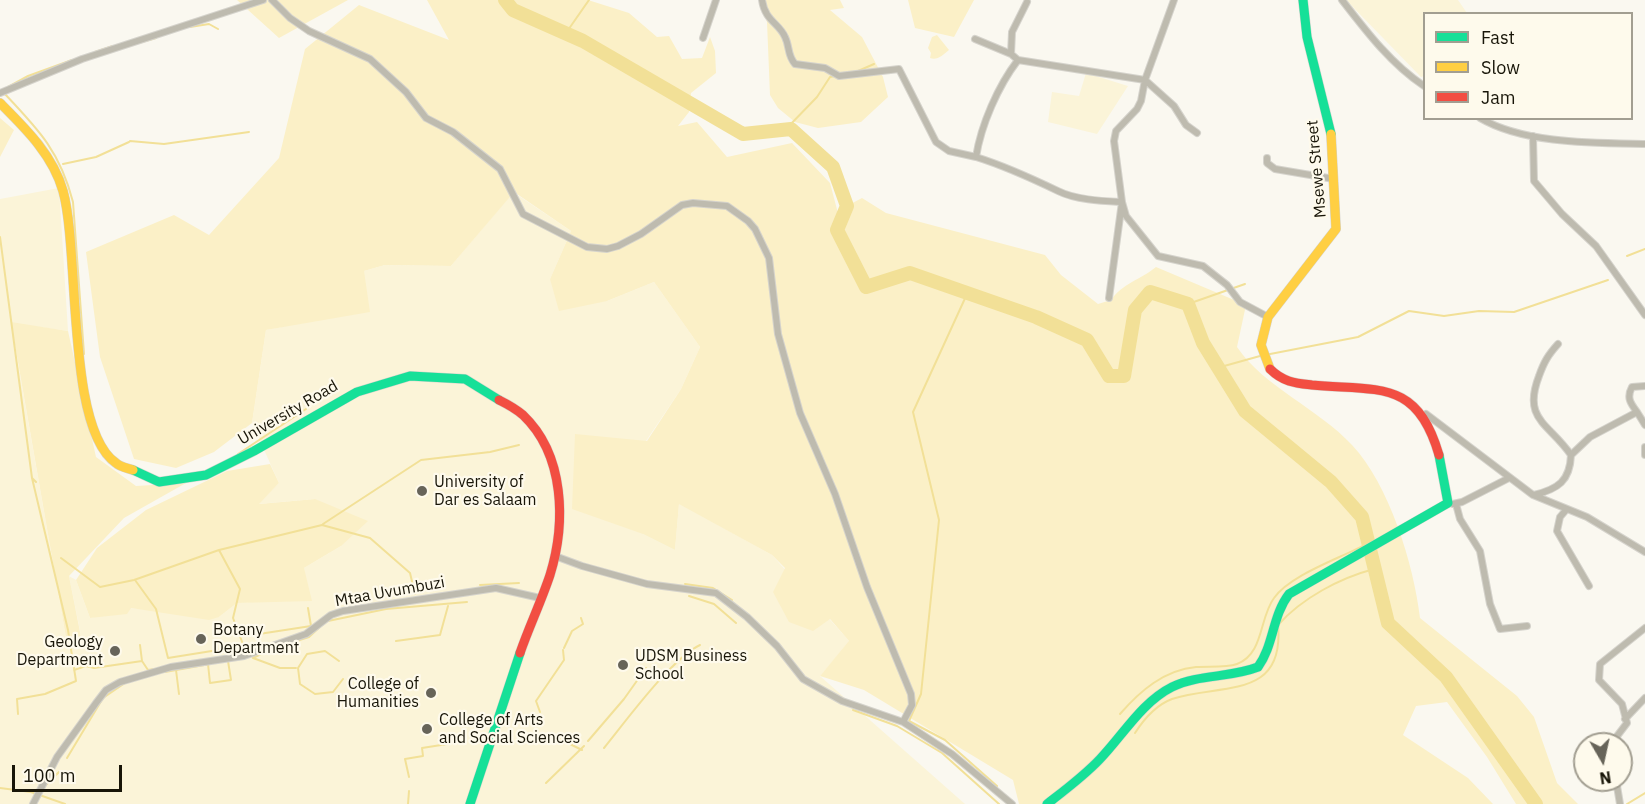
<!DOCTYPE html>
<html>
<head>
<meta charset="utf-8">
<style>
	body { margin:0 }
	#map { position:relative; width:1645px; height:804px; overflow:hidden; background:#faf8f0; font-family:"IBM Plex Sans",sans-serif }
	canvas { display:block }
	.legend { position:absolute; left:1423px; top:12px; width:210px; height:108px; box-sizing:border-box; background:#fefaec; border:2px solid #a29e91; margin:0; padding:8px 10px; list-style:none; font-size:18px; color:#181508 }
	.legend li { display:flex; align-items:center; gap:12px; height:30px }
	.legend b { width:30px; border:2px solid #a29e91 }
	.north { position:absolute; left:1573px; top:732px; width:60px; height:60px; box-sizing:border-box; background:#fefaec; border:2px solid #a29e91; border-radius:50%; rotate:171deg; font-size:16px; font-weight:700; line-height:24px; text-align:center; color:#181508 }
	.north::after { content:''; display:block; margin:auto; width:21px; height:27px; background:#676459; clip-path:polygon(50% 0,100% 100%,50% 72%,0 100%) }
	.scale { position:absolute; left:12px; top:765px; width:110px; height:27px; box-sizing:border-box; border:3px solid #181508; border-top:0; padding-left:8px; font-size:18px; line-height:21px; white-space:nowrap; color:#181508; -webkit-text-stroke:4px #fefaec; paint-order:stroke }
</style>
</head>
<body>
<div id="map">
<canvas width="1645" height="804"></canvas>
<ul class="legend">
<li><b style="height:8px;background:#16e098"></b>Fast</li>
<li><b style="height:8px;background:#ffcf43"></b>Slow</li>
<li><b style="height:8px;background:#f24e42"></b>Jam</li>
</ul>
<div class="north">N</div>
<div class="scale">100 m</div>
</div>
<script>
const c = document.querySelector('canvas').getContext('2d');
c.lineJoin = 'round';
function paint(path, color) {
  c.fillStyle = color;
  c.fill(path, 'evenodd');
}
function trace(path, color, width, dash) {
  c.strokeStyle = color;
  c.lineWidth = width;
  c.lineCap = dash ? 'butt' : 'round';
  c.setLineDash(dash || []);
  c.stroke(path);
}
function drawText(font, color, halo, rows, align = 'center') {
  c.font = font + ' "IBM Plex Sans",sans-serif';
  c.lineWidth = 4.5;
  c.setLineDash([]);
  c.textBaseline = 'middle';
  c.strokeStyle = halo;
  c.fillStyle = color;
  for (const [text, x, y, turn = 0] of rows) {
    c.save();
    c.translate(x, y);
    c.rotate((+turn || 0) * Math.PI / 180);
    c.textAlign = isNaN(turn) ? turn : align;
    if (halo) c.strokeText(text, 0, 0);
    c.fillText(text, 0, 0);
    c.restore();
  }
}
paint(new Path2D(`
	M1346 0H1458L1467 13 1424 14V76L1421 77Z
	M1086 73 1128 86 1097 134 1048 122 1052 92 1079 96Z
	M59 188 68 331 11 323 68 649 83 646 69 576 76 580 90 618 131 608 219 617 237 603 269 601 304 568 341 546 315 499 258 504 279 483 252 423 266 330 286 326 364 271 385 265 451 266 513 192 571 231 550 279 607 301 654 282 700 347 681 389 646 441 643 534 675 550 679 503 772 555 850 642 820 676 965 804H0V199Z`), '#fbf4d8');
paint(new Path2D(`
	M237 0H348L279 38Z
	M427 0H588L629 13 657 37 669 36 682 59 702 58 710 37 715 51 716 73 691 93 689 112 678 126 697 122 727 157 792 143 830 183 839 217 843 208 862 198 886 213 1045 255 1061 275 1098 304 1111 300C1123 283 1140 280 1156 267L1246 305 1237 347C1264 387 1319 409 1352 445 1389 484 1414 565 1420 618L1517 696 1534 717 1557 783 1578 804H1516L1487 757 1447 702 1416 706 1403 735 1468 778 1493 804H1019L1013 780 864 690 820 676 849 641 830 619 813 631 789 622 773 592 785 568 772 555 679 504 675 550 643 534 572 509 575 434 647 441 681 389 700 347 654 282 607 301 559 311 550 279 571 231 514 192 451 266 385 265 364 271 370 312 266 330 252 423 214 452 176 468 134 459 100 357 86 252 174 215 209 235 279 158 305 49 359 5 449 40Z
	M759 0H840L844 8 830 10 862 37 883 77 888 97 861 122 818 128 795 122 778 108 770 95 767 22Z
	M908 0H974L954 37 915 28Z
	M937 35 949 50C943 55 937 61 930 58L931 53 928 48 932 37Z
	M0 118 14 130 0 157Z
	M11 322 68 331 96 457 136 486 186 483 124 518 69 576 83 647 68 649Z
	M270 464 279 483 259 504 315 499 368 521 341 546 304 568 312 601 237 603 219 617 209 620 131 608 127 614 90 618 76 580 97 548 146 510 227 471Z`), '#fbf0c7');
trace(new Path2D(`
	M190 27 209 24 218 29
	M566 33 589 0
	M124 47 156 38
	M95 52 113 46
	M858 71 874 64
	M8 87 28 76 72 60
	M3 92C38 129 60 151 73 202L84 354
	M786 129 817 97 830 77 835 76
	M130 141 164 144 249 132
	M63 164 96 157 129 142
	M0 237 32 478 36 482
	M1627 256 1645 249
	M967 294 913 412 939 520 921 694 909 721 945 740 997 786
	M1188 304 1245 284
	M1265 355 1358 337 1409 311 1444 316 1479 311 1514 312 1608 280
	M1217 368 1260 356
	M238 454 306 409
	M323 524 421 460 490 452 519 445
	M219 550 240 589 233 618 246 652
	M61 558 100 587 134 580 219 550 322 525 370 538 410 573 415 594
	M135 580 156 609 168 658 243 646
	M685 584 713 588 732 600
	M480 585 519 583
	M689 596 714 604 736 623
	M328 621 386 609 467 602
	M237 626 259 634 311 626 308 608
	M396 641 440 635 448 606
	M284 645 309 637 323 624
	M564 648 572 631 583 624 581 618
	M253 658 265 652
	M253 658 280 668H296
	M142 661 148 670 154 669
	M339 661 325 651 307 654 298 668 300 684 315 694 333 692 343 679
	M208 664 210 683 231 680 228 661
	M74 670 86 666 94 668 142 661 140 645
	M176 670 179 694
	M165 672 210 664
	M853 710 897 726 942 753 999 804
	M540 712 536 701 564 660 563 650
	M18 714 17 699 45 694 76 681 68 630 32 478
	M1120 714C1140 691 1164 670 1196 667 1208 666 1226 668 1237 664 1264 654 1259 618 1274 598 1291 574 1342 558 1368 543
	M1135 733C1144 719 1156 705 1172 699 1219 683 1285 701 1278 625 1302 598 1340 578 1374 569
	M556 737 582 750
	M588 741 624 699 646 668
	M604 748C626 721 671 659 700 645
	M67 758 103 698 125 683
	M409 777 405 759 423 756 422 748 454 743
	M546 783 584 746
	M44 787 59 772
	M0 788 31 792 65 804
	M408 804 409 791
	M1627 804 1645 793`), '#f2e097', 2);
trace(new Path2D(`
	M505 0 513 10 583 41 743 134 791 129 833 167 847 206 837 230 866 287 910 273 1036 317 1087 340 1109 376H1124L1135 310 1150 292 1188 304 1203 343 1245 411 1331 482 1362 517 1388 623 1446 677 1536 804`), '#f2e097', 14);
const street = new Path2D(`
	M272 0 290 18 309 31 370 59 406 92 426 118 453 132 500 169 523 214 587 247 607 249 618 246 641 234 682 205 693 203 727 206 748 221 755 229 769 258 778 334 800 413 835 494 867 587 911 694 912 705 903 722
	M762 0C765 21 779 23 785 37 790 47 787 55 795 64L825 68 839 76 899 69 936 142 949 151 976 157
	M1342 0C1366 31 1391 64 1424 86
	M703 38 716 0
	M975 39 1011 54 1018 60 1145 80 1174 106 1186 125 1197 133
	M1011 54 1012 32 1027 2
	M1018 60C998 86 981 125 976 157 1005 166 1031 178 1058 191 1076 200 1102 201 1122 202L1126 216 1158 256 1203 266 1227 285 1240 302 1268 317
	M0 93 82 59 263 0
	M1480 118C1524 144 1594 143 1645 144
	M1533 136 1534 181 1562 214 1596 246 1645 315
	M1267 158V163L1275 169 1334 179
	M1109 298 1122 202 1114 141 1116 131 1137 109 1141 101 1145 80 1174 0
	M1637 412 1645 425
	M1426 414 1533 495 1587 517 1645 552
	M1645 447V455
	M1571 455 1590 437 1637 412C1631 404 1626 398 1632 387L1645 386
	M1534 495C1558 489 1570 481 1571 455 1549 423 1522 420 1539 376 1544 362 1548 355 1558 344
	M1453 504 1462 502 1509 478
	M1456 504 1460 519 1480 551 1490 604 1500 629 1527 626
	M1566 510 1560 517 1557 531 1589 586
	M555 556 582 566 647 584 716 593 747 617 777 646 803 679 842 701 903 722 952 754 1012 804
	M1625 719 1645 698
	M1611 744 1627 723 1622 704 1599 680 1600 664 1645 628
	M1616 780 1620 804
	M33 804 57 757 96 703 106 690 120 682 171 667 244 656 306 634 331 615 343 611 496 588 540 598`);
const fast = new Path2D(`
	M1303 0 1307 37 1331 134
	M133 470 159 482 206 475 254 451 357 392 410 376 465 379 499 400
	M470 804 520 653
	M1047 804C1065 790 1084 776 1100 759 1123 735 1142 702 1172 687 1199 674 1230 678 1258 667 1274 645 1272 616 1289 594L1448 503 1439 455`);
const slow = new Path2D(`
	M0 103C25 128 53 155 63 191 80 252 66 429 116 463 120 467 127 468 133 470
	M1270 369 1261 345 1268 317 1336 229 1331 134`);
const jam = new Path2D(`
	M1270 369C1283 382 1295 383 1312 385 1379 391 1417 379 1439 455
	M499 400C507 404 516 409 523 415 565 455 566 523 550 575 541 602 529 627 520 653`);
trace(street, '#d5d3cc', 8);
trace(fast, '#d5d3cc', 10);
trace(slow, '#d5d3cc', 10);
trace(jam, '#d5d3cc', 10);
trace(street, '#bebbaf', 6);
trace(fast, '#16e098', 9);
trace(slow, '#ffcf43', 9);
trace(jam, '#f24e42', 9);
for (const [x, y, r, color] of [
	[422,491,6,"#676459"],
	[201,639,6,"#676459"],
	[115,651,6,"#676459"],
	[623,665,6,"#676459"],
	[431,693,6,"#676459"],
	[427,729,6,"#676459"]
]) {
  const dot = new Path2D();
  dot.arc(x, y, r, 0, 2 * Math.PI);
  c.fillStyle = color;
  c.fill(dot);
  trace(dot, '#fefaec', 2);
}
drawText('16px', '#181508', '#fefaec', [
	["Msewe Street",1317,169,-95],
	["University Road",288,413,-30],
	["Mtaa Uvumbuzi",390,592,-10]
]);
drawText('16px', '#181508', '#fefaec', [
	["University of",434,482],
	["Dar es Salaam",434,500],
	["Botany",213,630],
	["Department",213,648],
	["Geology",103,642,"right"],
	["Department",103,660,"right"],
	["UDSM Business",635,656],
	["School",635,674],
	["College of",419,684,"right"],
	["Humanities",419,702,"right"],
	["College of Arts",439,720],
	["and Social Sciences",439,738]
], 'left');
</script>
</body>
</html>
